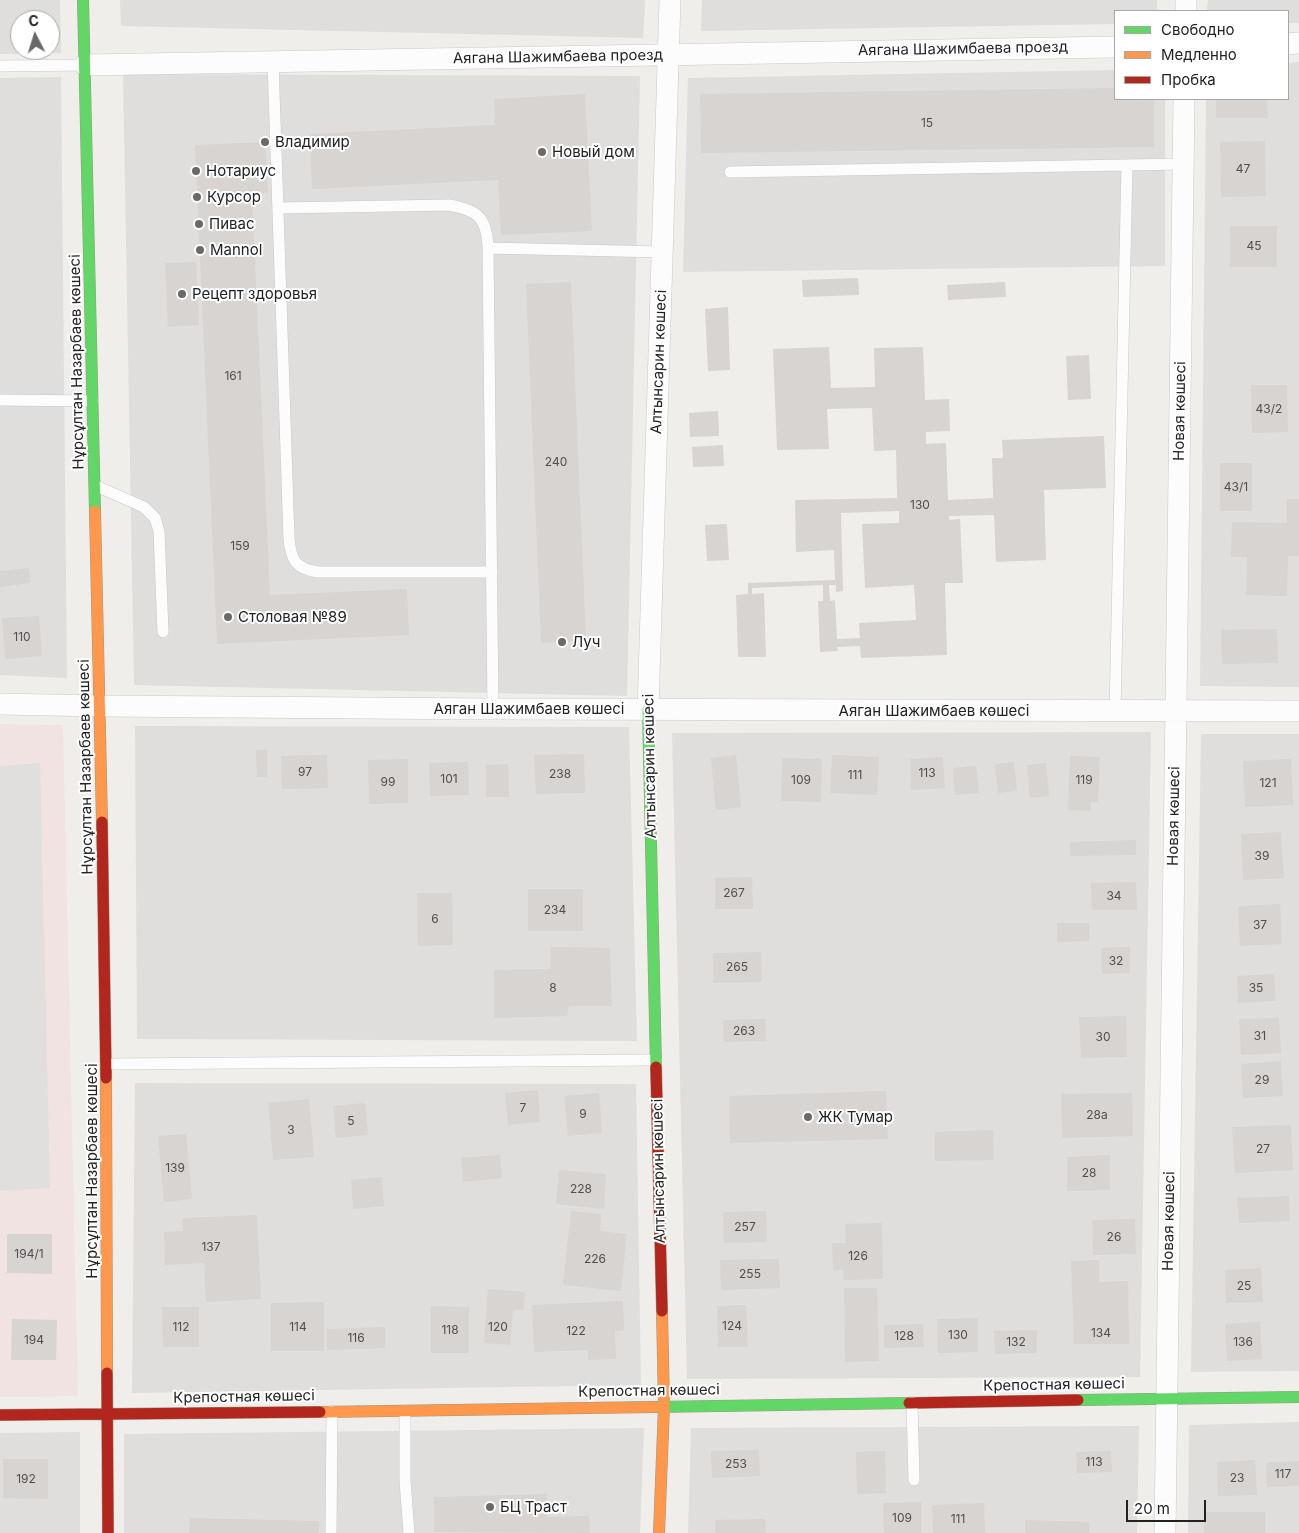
<!DOCTYPE html>
<html>
<head>
<meta charset="utf-8">
<style>
	body { margin:0 }
	#map { position:relative; width:1299px; height:1533px; overflow:hidden; background:#f0eeeb; font-family:Inter,sans-serif }
	canvas { display:block }
	.legend { position:absolute; left:1114px; top:10px; width:175px; height:90px; box-sizing:border-box; background:#fff; border:1px solid #a7a7a7; margin:0; padding:6px 9px; list-style:none; font-size:15px; color:#222 }
	.legend li { display:flex; align-items:center; gap:10px; height:25px }
	.legend b { width:25px; border:1px solid #a7a7a7 }
	.north { position:absolute; left:10px; top:10px; width:50px; height:50px; box-sizing:border-box; background:#fff; border:1px solid #a7a7a7; border-radius:50%; rotate:355deg; font-size:14px; font-weight:700; line-height:20px; text-align:center; color:#222 }
	.north::after { content:''; display:block; margin:auto; width:18px; height:22px; background:#6a6968; clip-path:polygon(50% 0,100% 100%,50% 72%,0 100%) }
	.scale { position:absolute; left:1126px; top:1500px; width:80px; height:22px; box-sizing:border-box; border:2px solid #222; border-top:0; padding-left:6px; font-size:15px; line-height:18px; white-space:nowrap; color:#222; -webkit-text-stroke:4px #fff; paint-order:stroke }
</style>
</head>
<body>
<div id="map">
<canvas width="1299" height="1533"></canvas>
<ul class="legend">
<li><b style="height:6px;background:#63d668"></b>Свободно</li>
<li><b style="height:6px;background:#ff974d"></b>Медленно</li>
<li><b style="height:6px;background:#b3261e"></b>Пробка</li>
</ul>
<div class="north">С</div>
<div class="scale">20 m</div>
</div>
<script>
const c = document.querySelector('canvas').getContext('2d');
c.lineJoin = 'round';
function paint(path, color) {
  c.fillStyle = color;
  c.fill(path, 'evenodd');
}
function trace(path, color, width, dash) {
  c.strokeStyle = color;
  c.lineWidth = width;
  c.lineCap = dash ? 'butt' : 'round';
  c.setLineDash(dash || []);
  c.stroke(path);
}
function drawText(font, color, halo, rows, align = 'center') {
  c.font = font + ' Inter,sans-serif';
  c.lineWidth = 4;
  c.setLineDash([]);
  c.textBaseline = 'middle';
  c.strokeStyle = halo;
  c.fillStyle = color;
  for (const [text, x, y, turn = 0] of rows) {
    c.save();
    c.translate(x, y);
    c.rotate((+turn || 0) * Math.PI / 180);
    c.textAlign = isNaN(turn) ? turn : align;
    if (halo) c.strokeText(text, 0, 0);
    c.fillText(text, 0, 0);
    c.restore();
  }
}
paint(new Path2D(`
	M0 0H60L61 53 0 54ZM20 20H50V50H20Z
	M120 0H645L643 38 121 26Z
	M702 0H1157V11H1115V24L701 31Z
	M1208 0H1299V23H1288V11H1207Z
	M1299 62V687L1200 686 1206 99H1288V63Z
	M1115 70V99H1165V266L683 272 688 78Z
	M123 74 640 76 627 696 134 685Z
	M61 77 67 678 0 675V78Z
	M135 726 629 727 637 1041 137 1039Z
	M1151 732 1140 1377 687 1379 672 733Z
	M1201 734H1299V1371L1191 1372Z
	M135 1083 636 1084 641 1385 132 1393Z
	M1299 1422V1533H1188L1189 1425Z
	M1139 1426 1137 1533H688L691 1428Z
	M644 1428 640 1533H124V1434Z
	M80 1432V1533H0V1433Z`), '#dfdedc');
paint(new Path2D(`
	M0 724 63 725 78 1396 0 1397Z`), '#f1e3e1');
paint(new Path2D(`
	M40 763 50 1188 0 1191V766Z`), '#e0dfde');
paint(new Path2D(`
	M1115 88V99H1154V147L701 153 700 94Z
	M585 94 592 231 501 235 498 180 312 189 310 134 495 125 494 99Z
	M1216 99H1267L1268 118H1216Z
	M1265 141 1266 196 1221 197 1220 142Z
	M265 142 268 193 252 194 270 595 407 589 409 635 217 644 195 145Z
	M1230 226H1277V267H1230Z
	M196 262 199 325 168 327 165 263Z
	M858 278 859 295 803 297 802 280Z
	M571 282 586 641 541 643 526 284Z
	M1005 282 1006 297 948 300 947 285Z
	M728 307 730 370 708 371 705 309Z
	M829 347 831 388 875 387 874 348 923 347 925 400 949 399 950 431 926 432V444L946 443 948 500 993 498 992 458H1003L1002 440 1104 436 1106 488 1044 490 1046 560 996 562 994 515 949 516V520L960 519 963 583H945L947 655 861 658 860 646 837 647 838 651 820 652 818 601H823V585L752 588V594L764 593 766 657H738L736 595 748 594V583L835 580 834 550 796 552 795 500 897 498 896 450 874 451 872 408 827 409 829 449 777 450 773 349ZM899 511V523L862 524 865 588 914 585 916 620 859 623 860 638 837 639 835 600 830 601 829 585H836V592L843 591 841 513Z
	M1089 355 1091 399 1068 400 1066 356Z
	M1251 385H1287L1288 432 1252 433Z
	M718 411 719 436 690 437 689 413Z
	M723 445 724 466 693 467 692 447Z
	M1220 463H1252V511H1220Z
	M1287 499H1299V556H1288L1287 596 1246 595 1247 557H1231L1232 522 1287 523Z
	M727 524 729 560 707 561 705 525Z
	M29 568 30 583 0 587V571Z
	M39 616 42 656 5 659 2 618Z
	M1277 629 1278 663 1222 664 1221 630Z
	M256 750H267V777H257Z
	M584 754 585 793 536 794 534 755Z
	M327 755 328 788 282 789 281 756Z
	M736 755 741 807 716 810 711 758Z
	M832 755 879 757 877 795 830 793Z
	M1070 756 1100 757 1098 802H1091V811L1068 810Z
	M943 757 945 788 911 790 910 759Z
	M782 758 822 759 821 802 781 801Z
	M408 759V803L369 804 368 760Z
	M1291 759 1293 805 1245 807 1243 761Z
	M468 762 469 795 430 796 429 763Z
	M1014 762 1017 791 998 793 995 764Z
	M1046 763 1049 796 1030 798 1027 765Z
	M508 764 509 797H486V765Z
	M976 766 979 793 955 795 953 768Z
	M1281 832 1284 878 1243 880 1241 834Z
	M1136 840V855L1070 856V842Z
	M752 877 753 909H715V878Z
	M1136 882 1137 910H1092L1091 883Z
	M528 889H583V931H528Z
	M417 893H452L453 945 418 946Z
	M1280 904 1282 944 1240 946 1238 906Z
	M1057 923H1089V941L1057 942Z
	M551 947 610 948 612 1006H569L567 1016 494 1018V970L550 969Z
	M1130 947V973L1102 974 1101 948Z
	M761 952 762 982 713 983V953Z
	M1274 974 1276 1001 1238 1003 1237 976Z
	M1126 1016 1127 1057 1081 1058 1079 1017Z
	M1279 1018 1281 1053 1241 1055 1239 1019Z
	M765 1019 766 1041 724 1042 723 1020Z
	M1281 1061 1283 1096 1243 1098 1241 1064Z
	M538 1090 540 1122 508 1125 505 1093Z
	M886 1091 888 1139 730 1143 729 1096Z
	M599 1093 602 1133 568 1136 564 1096Z
	M1132 1093 1133 1136 1062 1138 1061 1094Z
	M309 1099 314 1157 273 1160 268 1103Z
	M365 1103 368 1135 336 1138 333 1106Z
	M1291 1125 1293 1170 1235 1173 1232 1127Z
	M993 1130 994 1160 935 1161V1132Z
	M186 1134 192 1199 164 1202 158 1136Z
	M500 1155 502 1178 463 1182 461 1158Z
	M1110 1155V1190L1067 1191V1157Z
	M559 1170 606 1174 604 1209 556 1204Z
	M382 1177 384 1206 353 1209 351 1180Z
	M1289 1196 1290 1221 1239 1223 1237 1198Z
	M571 1211 601 1214 600 1231 627 1234 621 1291 563 1285Z
	M766 1211 767 1242 724 1243 723 1212Z
	M257 1215 261 1299 206 1302 204 1263 165 1265 164 1232 183 1231 182 1218Z
	M1135 1219 1136 1254 1093 1255 1092 1220Z
	M882 1223 883 1279 844 1280 843 1270H833L832 1243H846L845 1224Z
	M7 1234H52V1274L7 1273Z
	M779 1259 780 1288 721 1290 720 1260Z
	M1099 1260V1282L1128 1281 1129 1344H1074L1071 1261Z
	M1261 1268 1263 1302 1226 1303 1225 1270Z
	M844 1288H877L879 1361 845 1362Z
	M488 1289 525 1292 523 1310H513L510 1345 484 1343Z
	M623 1301 624 1330 615 1331 616 1359 588 1360V1350L534 1352 532 1305Z
	M324 1302V1351H271V1303Z
	M746 1305 748 1347H718L717 1306Z
	M431 1306 469 1307V1353H431Z
	M162 1307H199V1347H163Z
	M978 1318V1352L938 1353 937 1319Z
	M12 1319 57 1320 56 1360H11Z
	M1260 1322 1262 1359 1227 1361 1225 1324Z
	M923 1324 924 1347 884 1348V1325Z
	M385 1327V1348L327 1350V1329Z
	M1037 1330V1353L995 1354 994 1331Z
	M759 1450 760 1476 712 1478 711 1451Z
	M885 1451 886 1493 857 1494 856 1452Z
	M1111 1451 1112 1472 1077 1473 1076 1452Z
	M3 1459H48V1499L3 1498Z
	M1255 1460 1257 1495 1218 1496 1217 1462Z
	M1299 1461V1486L1267 1487 1266 1463Z
	M547 1494V1517L589 1516 590 1533 434 1532V1497Z
	M921 1502V1533H884L883 1503Z
	M984 1503 985 1533H933L932 1505Z
	M1204 1512H1265V1533H1204Z
	M190 1518 319 1521V1533H189Z
	M765 1519 766 1533H715V1520Z
	M1025 1520 1089 1522V1533H1025Z`), '#d7d4d2');
const lane = new Path2D(`
	M273 62 289 539C291 560 296 569 318 572H492
	M0 66 85 65
	M730 172 1183 164
	M279 208 449 205C478 210 487 218 488 248L493 709
	M488 248 663 252
	M0 400 93 401
	M96 486 144 507 155 518 159 531 163 632
	M1115 711 1127 165
	M106 1064 656 1060
	M912 1402 914 1480
	M405 1411V1481L409 1533
	M331 1533 332 1411`);
const street = new Path2D(`
	M1186 11V0
	M1288 44 1299 43
	M85 65 1115 47
	M0 704 100 706 493 709 1299 711
	M648 710 670 0
	M1165 1533 1184 99`);
const fast = new Path2D(`
	M83 0 95 511
	M648 710 656 1067
	M1078 1400 1299 1397
	M654 1407 909 1403`);
const slow = new Path2D(`
	M95 511 102 822
	M106 1078 107 1373
	M320 1412 654 1407
	M659 1533 664 1406 662 1311`);
const jam = new Path2D(`
	M102 822 106 1078
	M656 1067 662 1311
	M107 1373 108 1533
	M909 1403 1078 1400
	M0 1415 320 1412`);
trace(lane, '#c9c8c7', 12);
trace(street, '#c9c8c7', 22);
trace(fast, '#999a82', 12);
trace(slow, '#999a82', 12);
trace(jam, '#999a82', 12);
trace(lane, '#fdfcfc', 11);
trace(street, '#fdfcfc', 21);
trace(fast, '#63d668', 11);
trace(slow, '#ff974d', 11);
trace(jam, '#b3261e', 11);
for (const [x, y, r, color] of [
	[265,142,5,"#6a6968"],
	[542,152,5,"#6a6968"],
	[196,171,5,"#6a6968"],
	[197,197,5,"#6a6968"],
	[199,224,5,"#6a6968"],
	[200,250,5,"#6a6968"],
	[182,294,5,"#6a6968"],
	[228,617,5,"#6a6968"],
	[562,642,5,"#6a6968"],
	[808,1117,5,"#6a6968"],
	[490,1507,5,"#6a6968"]
]) {
  const dot = new Path2D();
  dot.arc(x, y, r, 0, 2 * Math.PI);
  c.fillStyle = color;
  c.fill(dot);
  trace(dot, '#fff', 2);
}
drawText('12px', '#4f4e4e', null, [
	["15",927,123],
	["47",1243,169],
	["45",1254,246],
	["161",233,376],
	["43/2",1269,409],
	["240",556,462],
	["43/1",1236,487],
	["130",920,505],
	["159",240,546],
	["110",22,637],
	["97",305,772],
	["113",927,773],
	["238",560,774],
	["111",855,775],
	["101",449,779],
	["109",801,780],
	["119",1084,780],
	["99",388,782],
	["121",1268,783],
	["39",1262,856],
	["267",734,893],
	["34",1114,896],
	["234",555,910],
	["6",435,919],
	["37",1260,925],
	["32",1116,961],
	["265",737,967],
	["8",553,988],
	["35",1256,988],
	["263",744,1031],
	["31",1260,1036],
	["30",1103,1037],
	["29",1262,1080],
	["7",523,1108],
	["9",583,1114],
	["28а",1097,1115],
	["5",351,1121],
	["3",291,1130],
	["27",1263,1149],
	["139",175,1168],
	["28",1089,1173],
	["228",581,1189],
	["257",745,1227],
	["26",1114,1237],
	["137",211,1247],
	["194/1",29,1254],
	["126",858,1256],
	["226",595,1259],
	["255",750,1274],
	["25",1244,1286],
	["124",732,1326],
	["112",181,1327],
	["114",298,1327],
	["120",498,1327],
	["118",450,1330],
	["122",576,1331],
	["134",1101,1333],
	["130",958,1335],
	["128",904,1336],
	["116",356,1338],
	["194",34,1340],
	["132",1016,1342],
	["136",1243,1342],
	["113",1094,1462],
	["253",736,1464],
	["117",1283,1474],
	["23",1237,1478],
	["192",26,1479],
	["109",902,1518],
	["111",958,1519]
]);
drawText('15px', '#222', '#fff', [
	["Аягана Шажимбаева проезд",963,49,-1],
	["Аягана Шажимбаева проезд",558,57,-1],
	["Нұрсұлтан Назарбаев көшесі",77,362,-91],
	["Алтынсарин көшесі",659,362,-88],
	["Новая көшесі",1180,411,-89],
	["Аяган Шажимбаев көшесі",529,709],
	["Аяган Шажимбаев көшесі",934,711],
	["Алтынсарин көшесі",650,766,-91],
	["Нұрсұлтан Назарбаев көшесі",86,767,-91],
	["Новая көшесі",1174,816,-89],
	["Нұрсұлтан Назарбаев көшесі",92,1171,-90],
	["Алтынсарин көшесі",659,1171,-91],
	["Новая көшесі",1169,1221,-89],
	["Крепостная көшесі",1054,1385,-1],
	["Крепостная көшесі",649,1391,-1],
	["Крепостная көшесі",244,1397,-1]
]);
drawText('15px', '#222', '#fff', [
	["Владимир",275,142],
	["Новый дом",552,152],
	["Нотариус",206,171],
	["Курсор",207,197],
	["Пивас",209,224],
	["Mannol",210,250],
	["Рецепт здоровья",192,294],
	["Столовая №89",238,617],
	["Луч",572,642],
	["ЖК Тумар",818,1117],
	["БЦ Траст",500,1507]
], 'left');
</script>
</body>
</html>
